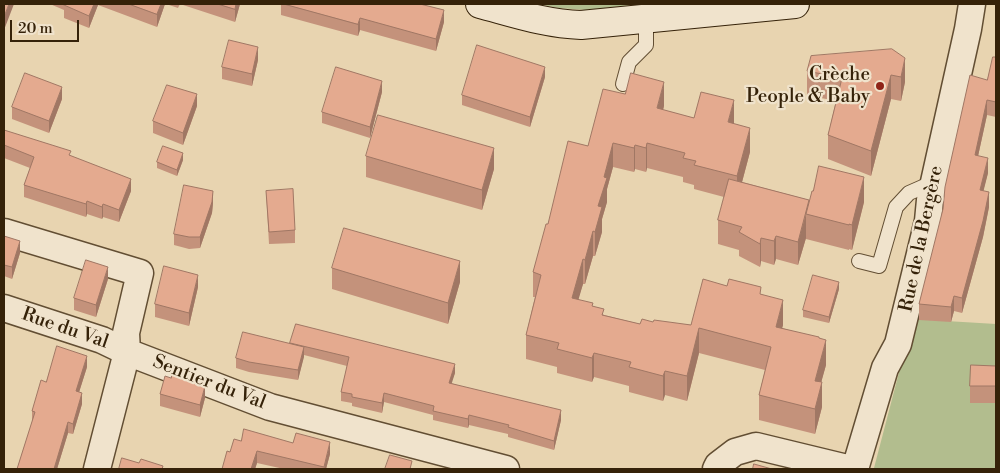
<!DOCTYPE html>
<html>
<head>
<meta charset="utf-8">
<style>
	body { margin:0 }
	#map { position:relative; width:1000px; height:473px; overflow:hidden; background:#e8d4b0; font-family:"Libre Bodoni",serif }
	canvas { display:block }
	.frame { position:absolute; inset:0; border:5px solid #352209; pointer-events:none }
	.scale { position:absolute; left:10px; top:20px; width:69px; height:22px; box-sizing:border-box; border:2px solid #352209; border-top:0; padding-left:6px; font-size:15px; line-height:18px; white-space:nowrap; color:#352209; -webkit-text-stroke:4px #f0e3cc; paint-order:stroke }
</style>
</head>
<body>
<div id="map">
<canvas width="1000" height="473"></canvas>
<div class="frame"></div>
<div class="scale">20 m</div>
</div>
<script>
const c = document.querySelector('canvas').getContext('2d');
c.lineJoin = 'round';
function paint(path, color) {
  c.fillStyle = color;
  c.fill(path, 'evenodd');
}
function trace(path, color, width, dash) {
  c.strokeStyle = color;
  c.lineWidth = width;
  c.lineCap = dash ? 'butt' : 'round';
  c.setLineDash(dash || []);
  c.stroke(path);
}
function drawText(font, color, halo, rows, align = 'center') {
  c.font = font + ' "Libre Bodoni",serif';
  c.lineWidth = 4.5;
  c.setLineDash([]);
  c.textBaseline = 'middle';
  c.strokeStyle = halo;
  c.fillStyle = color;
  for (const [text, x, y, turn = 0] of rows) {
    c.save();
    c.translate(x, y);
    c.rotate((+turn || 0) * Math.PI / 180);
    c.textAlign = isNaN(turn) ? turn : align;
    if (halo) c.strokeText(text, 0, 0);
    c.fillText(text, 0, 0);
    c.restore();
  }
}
paint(new Path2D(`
	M538 4H641L586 10 559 8Z
	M913 319 996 324V469H883L874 468Z`), '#b2bd8e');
const lane = new Path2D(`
	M623 84 629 62 646 45V19
	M859 261 879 266 896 207 909 193 934 182`);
const street = new Path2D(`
	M4 232 140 273 126 333 127 352 97 469
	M4 308 102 340 127 352 270 407 506 469
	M716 469 718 465 735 452 756 446 851 469
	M855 469 885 368 898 344 928 221 930 200 968 29 972 4`);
const secondary = new Path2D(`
	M480 4C514 13 546 24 581 25L795 4`);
trace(lane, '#624e33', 16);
trace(street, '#624e33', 29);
trace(secondary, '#352209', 30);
trace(lane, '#f0e3cc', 14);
trace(street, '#f0e3cc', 26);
trace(secondary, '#f0e3cc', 28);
paint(new Path2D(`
	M50 4H165L157 27 98 5 89 28 64 18V10Z
	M166 4H240L235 22 180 4 178 8Z
	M281 4H420L444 22 436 51 360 30 358 36 281 15Z
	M892 49 905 82 901 101 891 99 871 176 828 159V135L836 101 807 95V71Z
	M996 57V117L987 115 978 156 988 173 983 191 989 207 983 237 962 313 954 311 951 322 919 320V304L987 80Z
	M258 60 252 86 222 79V67Z
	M545 77 530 127 462 105V95Z
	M382 92 370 138 322 123V112Z
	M62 99 49 133 12 119V107Z
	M197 106 183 145 153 133V121Z
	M664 106 663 110 694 118 734 124 750 152 742 182 809 200 864 202 852 250 849 249V250L806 239V238L798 265 776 259 774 265 761 261 760 267 739 256V250L718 244V220L724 197 694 189V185L683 182V177L647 168 646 172 635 169 634 172 613 167 607 189V202L602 219V232L595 256H593L585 284H583L578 299 593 307 604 315 640 324 653 322 691 325 761 295 783 325 782 328 819 339 826 365 821 382 822 407 815 434 759 420V395L765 370 699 353 687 401 665 395 663 401 629 392V386L594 377 592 382 557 373V367L526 359V335L535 297H533V272L548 224 588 146Z
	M4 131 71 156 131 191 119 222 103 217 102 219 87 214 86 217 24 197V185L30 168 4 158Z
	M366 156 494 169 482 210 366 177Z
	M183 160 177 176 157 168V162Z
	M266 191 295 230V243L269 244Z
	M213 203 212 213 200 248 189 249 174 245V234Z
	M4 236 20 253 12 279 4 276Z
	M332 268 460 282 448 324 332 289Z
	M108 279 96 317 74 310V298Z
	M198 287 189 326 155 317V304Z
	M839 289 829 323 803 317V310Z
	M296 324 455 373 451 383 561 420 554 450 508 437V434L469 425 468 428 433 420V415L384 402 382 413 352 406V403L341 401V392L347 366 304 355 298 380 249 372 236 368V358L290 344Z
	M996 366V403H970V386Z
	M87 367 79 392 82 404 73 434 68 433 57 469H17L32 422V411L46 382Z
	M171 378 205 398 200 417 160 406V394Z
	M241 441 330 454 326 469H284L257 463 255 469H222L230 452Z`), '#c4927b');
paint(new Path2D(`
	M9 4H14L4 30V17Z
	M94 4H98V5L89 28V16Z
	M161 4H165L157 27V14Z
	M236 4H240L235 22V9Z
	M444 10V22L436 51V39Z
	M360 18V30L358 36V24Z
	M258 47V60L252 86V74Z
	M905 58V82L901 101V77Z
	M545 67V77L530 127V117Z
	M891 75V99L871 176V151Z
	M382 81V92L370 138V127Z
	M664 82V106L657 132V108Z
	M62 87V99L49 133V121Z
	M197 94V106L183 145V133Z
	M734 100V125L728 122Z
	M987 100V115L975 170V155Z
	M750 128V152L737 201V176Z
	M613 143V167L607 189V202L602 219V232L595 256V232L598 206 604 177Z
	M647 143V168L646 172V148Z
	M635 145V169L634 172V148Z
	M494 148V169L482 210V190Z
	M183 153V160L177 176V170Z
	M988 158V173L980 205V190Z
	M864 177V202L852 250V225Z
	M131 179V191L119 222V210Z
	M213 191V203L212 213 200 248V237Z
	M989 192V207L983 237 962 313V298Z
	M87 201V214L86 217V204Z
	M103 204V217L102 219V207Z
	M806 214V238L798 265V242Z
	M593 231V256L585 284V260Z
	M776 236V259L774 265V241Z
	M761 238V261L760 267V244Z
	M20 241V253L12 279V267Z
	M583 259V284L572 322V298Z
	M460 261V282L448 324V303Z
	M108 267V279L96 317V305Z
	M198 275V287L189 326V313Z
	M839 282V289L829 323V317Z
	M954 296V311L951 322V307Z
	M783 300V325L776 351V327Z
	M699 328V353L687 401V376Z
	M826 340V365L815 405V381Z
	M304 347V357L298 380V370Z
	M594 353V377L592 382V358Z
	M87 356V367L76 402V391Z
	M455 364V373L449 392V383Z
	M665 371V395L663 401V376Z
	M822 382V407L815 434V409Z
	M205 386V398L200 417V405Z
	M82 393V404L73 434V424Z
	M384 393V402L382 413V403Z
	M561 410V420L554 450V441Z
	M469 415V425L468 428V419Z
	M68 422V433L57 469H54Z
	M330 442V454L326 469H324Z
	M257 451V463L255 469H251Z`), '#a07764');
const building = new Path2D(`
	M4 4H9L4 17Z
	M65 4H94L89 16 64 5Z
	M129 4H161L157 14Z
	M218 4H236L235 9Z
	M284 4H420L444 10 436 39 360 18 358 24Z
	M229 40 258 47 252 74 222 67Z
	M477 45 545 67 530 117 462 95Z
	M892 49 905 58 901 77 891 75 871 151 828 135 842 78 807 71 811 56Z
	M993 57H996V102L987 100 975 155 988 158 980 190 989 192 983 221 962 298 954 296 951 307 919 304 943 209 945 187 970 75 987 80Z
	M336 67 382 81 370 127 322 112Z
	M25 73 62 87 49 121 12 107Z
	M631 73 664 82 657 108 694 118 701 92 734 100 728 122 750 128 737 176 694 165 696 161 683 158 685 153 647 143 646 148 635 145 634 148 613 143 604 177 607 178 598 206 602 207 595 232 593 231 585 260 583 259 572 298 593 303 592 306 604 309 602 315 640 324 642 319 653 322 654 320 691 325 703 279 727 286 729 279 761 287 760 294 783 300 776 327 819 337V338L826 340 815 381 822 382 815 409 759 395 771 347 699 328 687 376 665 371 663 376 629 367 631 362 594 353 592 358 557 349 559 343 526 335 541 275 533 272 546 224H548L568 141 588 146 603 89 625 94Z
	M167 85 197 94 183 133 153 121Z
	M378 115 494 148 482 190 366 156Z
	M4 130 71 151 69 155 131 179 119 210 103 204 102 207 87 201 86 204 24 185 34 157 4 145Z
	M163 146 183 153 177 170 157 162Z
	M819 166 864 177 852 225 849 224V225L806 214 812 191H813Z
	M729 179 809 200 798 242 776 236 774 241 761 238 760 244 739 232 742 227 718 220Z
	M184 185 213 191 212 202 200 237H189L174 234Z
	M293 189 295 230 269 232 266 191Z
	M344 228 460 261 448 303 332 268Z
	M4 236 20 241 12 267 4 265Z
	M86 260 108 267 96 305 74 298Z
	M164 266 198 275 189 313 155 304Z
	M813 275 839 282 829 317 803 310Z
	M296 324 455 364 449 383 561 410 554 441 508 427 509 425 469 415 468 419 433 411 434 406 384 393 382 403 352 397V394L341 392 349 357 290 343Z
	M243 332 304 347 298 370 249 362 236 358Z
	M57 346 87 356 76 391 82 393 73 424 68 422 54 469H17L35 412 32 411 41 380 46 382Z
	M971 365 996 366V386H970Z
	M172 374 205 386 200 405 160 394 165 376 171 378Z
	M244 429 293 443 296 433 330 442 324 467 257 451 251 469H222L227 451 230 452 234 439 241 441Z
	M390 455 412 461 410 469H385Z
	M122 458 139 463 141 459 163 466 162 469H119Z
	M754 464 772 469H753Z`);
paint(building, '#e4aa8f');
trace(building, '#a07764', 1);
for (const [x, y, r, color] of [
	[880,86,5,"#8f2418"]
]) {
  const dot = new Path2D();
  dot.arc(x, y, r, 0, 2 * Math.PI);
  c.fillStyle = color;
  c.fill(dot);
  trace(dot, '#f0e3cc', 2);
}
drawText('19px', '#352209', '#f0e3cc', [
	["Crèche",870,75],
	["People & Baby",870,97]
], 'right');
drawText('19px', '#352209', '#f0e3cc', [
	["Rue de la Bergère",922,239,-78],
	["Rue du Val",65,329,19],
	["Sentier du Val",209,383,21]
]);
</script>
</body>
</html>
